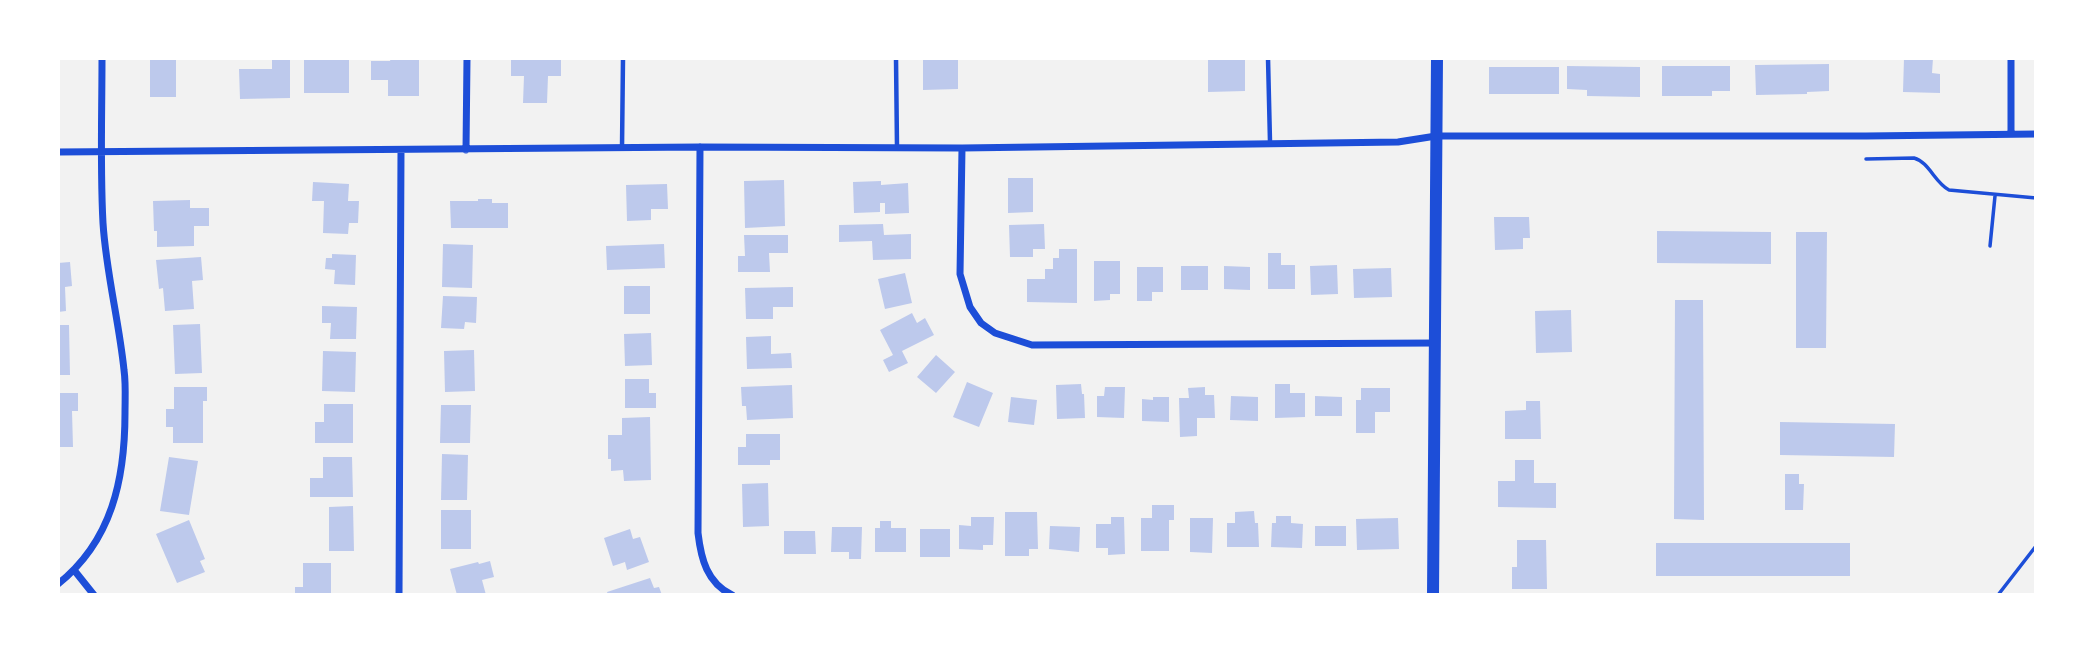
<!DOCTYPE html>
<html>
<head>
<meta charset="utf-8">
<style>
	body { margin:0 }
	#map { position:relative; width:2094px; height:653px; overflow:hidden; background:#f2f2f2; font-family:Poppins,sans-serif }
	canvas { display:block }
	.frame { position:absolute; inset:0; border:60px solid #fff; pointer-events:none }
</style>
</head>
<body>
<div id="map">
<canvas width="2094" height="653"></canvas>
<div class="frame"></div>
</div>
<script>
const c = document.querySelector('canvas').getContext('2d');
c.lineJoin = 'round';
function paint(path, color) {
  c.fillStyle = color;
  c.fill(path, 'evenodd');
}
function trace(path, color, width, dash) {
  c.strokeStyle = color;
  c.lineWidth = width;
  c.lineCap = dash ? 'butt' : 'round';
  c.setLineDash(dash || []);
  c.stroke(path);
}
paint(new Path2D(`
	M150 58H176V97H150Z
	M272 58H290V98L240 99 239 69H272Z
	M391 58H419V96H388V80H371V61H390Z
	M511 58 561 59V76H548L547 103H523L524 76H511Z
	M923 58H958V89L923 90Z
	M1208 58H1245V91L1208 92Z
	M1904 58H1933L1932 73 1940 74V93L1903 92Z
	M304 59H349V93H304Z
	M1829 64V91L1807 92V94L1756 95 1755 65Z
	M1567 66 1640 67V97L1587 96V90L1567 89Z
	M1662 66H1730V91H1712V96H1662Z
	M1489 67H1559V94H1489Z
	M1008 178H1033V212L1008 213Z
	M784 180 785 226 745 228 744 181Z
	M881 181V185L908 183 909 213 885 214V203H880V212L854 213 853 182Z
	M313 182 349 184 348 201H359L358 223H349L348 234 323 233 324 201H312Z
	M667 184 668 209H651V220L627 221 626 185Z
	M478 199H492V203H508V228H451L450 201H478Z
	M190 200V208H209V226H194V246L157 247V231H154L153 201Z
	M1494 217H1529L1530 238H1523V249L1495 250Z
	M883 224 884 235 911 234V259L873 260 872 241 839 242V225Z
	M1044 224 1045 249H1033V257H1010L1009 225Z
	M1657 231 1771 232V264L1657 263Z
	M1796 232H1827L1826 348H1796Z
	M744 235H788V253H769L770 272H738V256H745Z
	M443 244 473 245 472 288 442 287Z
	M664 244 665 268 607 270 606 246Z
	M1059 249H1077V303L1027 302V279H1045V269H1053V258H1059Z
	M1268 253H1281V265H1295V289H1268Z
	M332 254 356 255 355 285 334 284 335 270 325 269 326 258H332Z
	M201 257 203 280 192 281 194 309 165 311 163 288 159 289 156 260Z
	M1094 261H1120V294H1110V300L1094 301Z
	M70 262 72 286 65 287 66 311 58 312V263Z
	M1337 265 1338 294 1311 295 1310 266Z
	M1181 266H1208V290H1181Z
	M1224 266 1250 267V290L1224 289Z
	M1137 267H1163V292H1152V301H1137Z
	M1391 268 1392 297 1354 298 1353 269Z
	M905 273 912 303 885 309 878 279Z
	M624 286H650V314H624Z
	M793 287V307H773V319H746L745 288Z
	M443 296 477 297 476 323 465 322 464 329 441 328Z
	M1675 300H1703L1704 520 1674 519Z
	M322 306 357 307 356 339H330L331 323H322Z
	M1571 310 1572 352 1536 353 1535 311Z
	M912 313 917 323 925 318 934 335 902 351 908 363 889 372 883 360 893 355 880 330Z
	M200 324 202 373 175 374 173 325Z
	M58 325H69L70 375H58Z
	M651 333 652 365 625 366 624 334Z
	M771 336V354L791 353 792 368 747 369 746 337Z
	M474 350 475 391 445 392 444 351Z
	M323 351 356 352 355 392 322 391Z
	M936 355 955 372 936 393 917 377Z
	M625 379H649V393H656V408H625Z
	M967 382 993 393 979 427 953 417Z
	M1081 384 1082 394H1084L1085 418 1057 419 1056 385Z
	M1275 384H1290V393H1305V417L1275 418Z
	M792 385 793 418 747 420 746 406H742L741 387Z
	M174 387H207V401H203V443H173V427H166V409H174Z
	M1105 387H1125L1124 418 1097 417V396H1104Z
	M1205 387V395H1214L1215 418H1197V436L1180 437 1179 398H1189L1188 388Z
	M1361 388H1390V412H1375V433H1356V400H1361Z
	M58 393H78V411H72L73 447H58Z
	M1231 396 1258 397V421L1230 420Z
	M1315 396 1342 397V416H1315Z
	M1011 397 1037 400 1034 425 1008 422Z
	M1153 397H1169V422L1142 421V399L1153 400Z
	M1526 401H1540L1541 439H1505V411L1526 410Z
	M324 404H353V443H315V422H324Z
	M441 405H471L470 443H440Z
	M650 417 651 480 624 481 623 470 611 471V459H608V435H622V418Z
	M1780 422 1895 424 1894 457 1780 455Z
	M746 434H780V460H770V465H738V447H746Z
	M442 454 468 455 467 500H441Z
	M169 457 198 461 189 515 160 511Z
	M323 457H352L353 497H310V478H323Z
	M1515 460H1534V483H1556V508L1498 507V481H1515Z
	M1785 474H1799V484H1804L1803 510H1785Z
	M768 483 769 526 743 527 742 484Z
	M1152 505H1174V520H1169V551H1141V518H1152Z
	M353 506 354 551H329V507Z
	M441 510H471V549H441Z
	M1254 511 1255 523H1258L1259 547H1227V523H1235V512Z
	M1005 512H1037L1038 549H1029V556H1005Z
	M1276 516H1291V523L1303 524 1302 548 1271 547 1272 523H1276Z
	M971 517H994L993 545H983V550L959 549V525L971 526Z
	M1111 517H1124L1125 554 1108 555V548H1096V524H1111Z
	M1190 518H1213L1212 553 1190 552Z
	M1398 518 1399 549 1357 550 1356 519Z
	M189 520 205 559 200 561 205 572 177 583 156 534Z
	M880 521H891V528H906V552H875V528H880Z
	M1050 526 1080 527 1079 552 1049 549Z
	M1315 526H1346V546H1315Z
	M832 527H862L861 559H849V552H831Z
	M630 529 633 539 640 537 649 562 627 570 625 562 613 566 604 538Z
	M920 529H950V557H920Z
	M784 531H815L816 554H784Z
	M1517 540H1546L1547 589H1512V567H1517Z
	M1656 543H1850V576H1656Z
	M490 561 494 577 482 580 486 595H457L450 569 478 562 479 564Z
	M303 563H331V595H295V587H303Z
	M650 578 654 588 659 587 662 595H608L607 592Z`), '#bdc9ec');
trace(new Path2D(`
	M1866 159 1914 158C1929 162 1935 183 1949 190L2036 198
	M1990 246 1995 196
	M1998 595 2036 546`), '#1d4ed8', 3.5);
trace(new Path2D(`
	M896 58 897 148
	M1268 58 1270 142
	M622 148 623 58`), '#1d4ed8', 4.5);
trace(new Path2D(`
	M2011 134V58
	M700 147 698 533C701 559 707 583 732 595
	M962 148 960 274 970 307 981 323 995 333 1032 345 1436 343
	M466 150 467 58
	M58 152 700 147 962 148 1398 142 1436 136H1866L2036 134
	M74 570 94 595
	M58 584C112 541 125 479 125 413 125 399 126 384 124 370 119 321 106 272 103 223 100 168 102 113 102 58
	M399 595 401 150`), '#1d4ed8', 7);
trace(new Path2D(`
	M1433 595 1437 58`), '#1d4ed8', 12);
</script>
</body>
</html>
